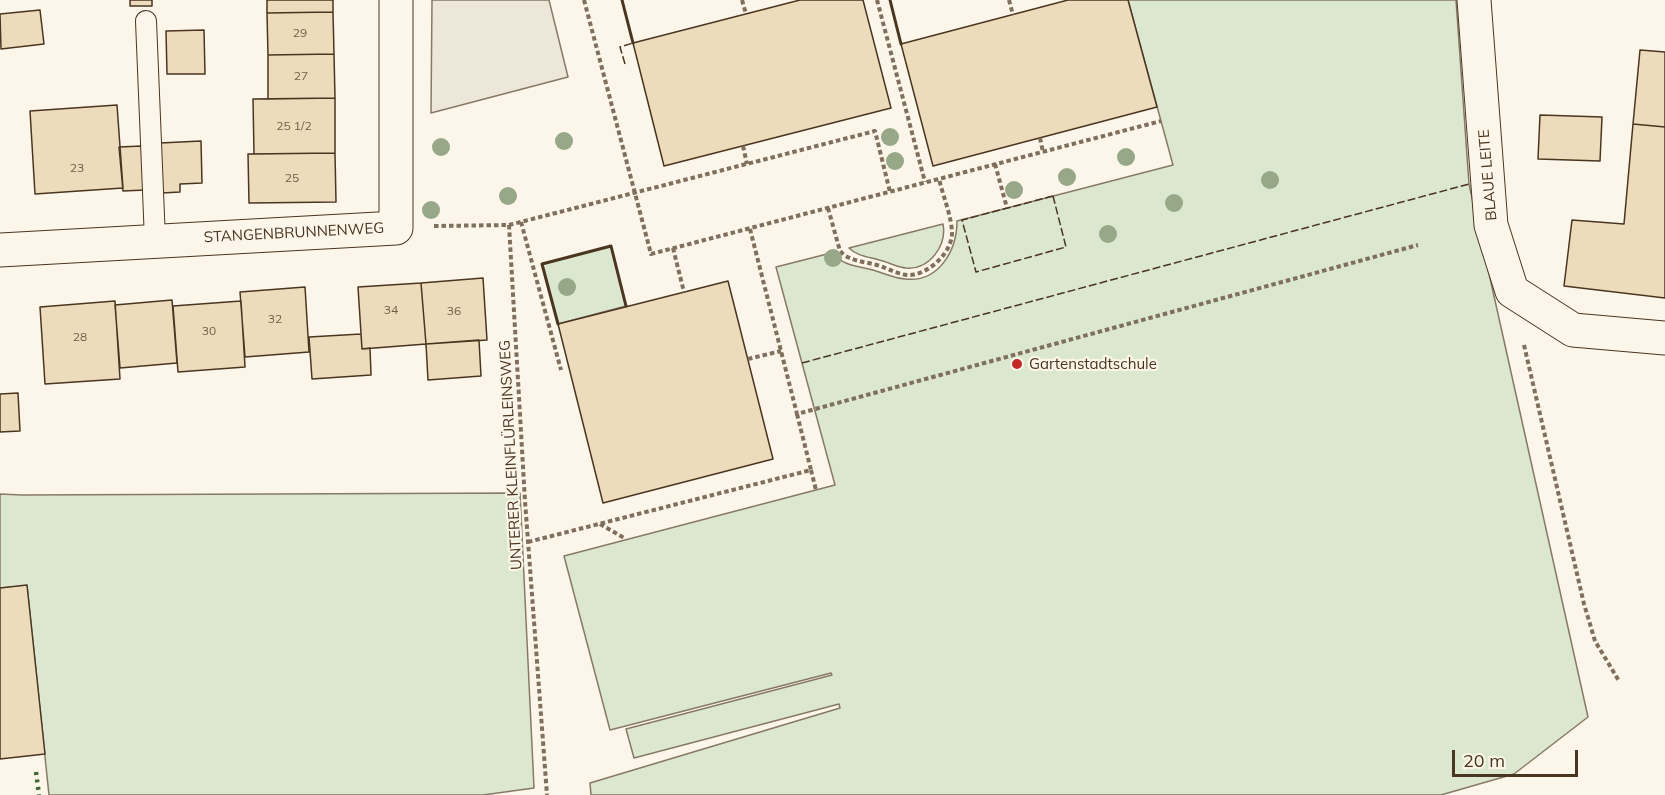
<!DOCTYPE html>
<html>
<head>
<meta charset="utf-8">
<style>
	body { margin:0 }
	#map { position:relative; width:1665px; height:795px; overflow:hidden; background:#fbf6e9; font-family:Mulish,sans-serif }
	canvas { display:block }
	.scale { position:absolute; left:1452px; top:750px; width:126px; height:27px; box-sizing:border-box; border:3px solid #4a3520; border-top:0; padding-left:8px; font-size:18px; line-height:21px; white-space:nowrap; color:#4a3520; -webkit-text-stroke:4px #fbf6e9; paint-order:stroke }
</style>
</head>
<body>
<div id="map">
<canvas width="1665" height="795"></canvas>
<div class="scale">20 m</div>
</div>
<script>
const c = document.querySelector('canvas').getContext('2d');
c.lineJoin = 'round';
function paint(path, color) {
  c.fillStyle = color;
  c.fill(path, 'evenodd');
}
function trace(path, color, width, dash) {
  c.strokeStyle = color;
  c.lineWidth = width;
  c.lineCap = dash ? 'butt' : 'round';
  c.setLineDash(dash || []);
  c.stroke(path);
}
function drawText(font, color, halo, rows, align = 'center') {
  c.font = font + ' Mulish,sans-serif';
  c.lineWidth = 4.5;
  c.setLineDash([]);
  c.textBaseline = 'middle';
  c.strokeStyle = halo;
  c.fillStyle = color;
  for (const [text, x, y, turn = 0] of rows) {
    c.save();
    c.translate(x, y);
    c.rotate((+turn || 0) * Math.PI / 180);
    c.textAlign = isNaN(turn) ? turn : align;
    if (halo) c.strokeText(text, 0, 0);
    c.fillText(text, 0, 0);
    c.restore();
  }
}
const green = new Path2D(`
	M1128 0H1456L1469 184 1588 717 1514 774 1441 795H591L590 783 840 708 839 704 634 758 626 729 832 675 831 673 610 730 564 556 835 485 776 267 831 253C847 267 854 265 873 270 883 273 894 278 905 279 939 283 957 250 957 221L1173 165Z
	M943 224C947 245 930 270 906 268 897 267 888 262 879 260 869 257 857 256 849 248Z
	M611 246 626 306 558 324 542 264Z
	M520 493 534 788 483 795H49L27 586 0 588V494L22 495Z`);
paint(green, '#dce7d0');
trace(green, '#887966', 1.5);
const parking = new Path2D(`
	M432 0H549L568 77 431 113Z`);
paint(parking, '#ede7d9');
trace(parking, '#887966', 1.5);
const building = new Path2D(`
	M130 0H152V6H130Z
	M267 0H333V12L267 13Z
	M800 0H863L891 108 664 166 633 43Z
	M1068 0H1128L1157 107 933 166 901 44Z
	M40 10 44 44 1 49 0 14Z
	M333 12 334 54 268 55 267 13Z
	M204 30 205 74H167L166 31Z
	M1640 50 1665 52V127L1633 124Z
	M334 54 335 98 268 99V55Z
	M335 98V153L254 154 253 99Z
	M117 105 123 188 35 194 30 111Z
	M1540 115 1602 117 1600 161 1538 159Z
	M1633 124 1665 127V298L1564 286 1572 220 1624 224Z
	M201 141 202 183 180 184V192L162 193 160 143Z
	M142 146 145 190 123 191 119 147Z
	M335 153 336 202 249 203 248 154Z
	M483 278 487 340 426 344 421 283Z
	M728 281 773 459 603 503 558 324Z
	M421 283 426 344 362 349 358 287Z
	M305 287 309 352 245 357 240 292Z
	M172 300 177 363 120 368 115 305Z
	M115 301 120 379 45 384 40 307Z
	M241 301 245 367 178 372 173 306Z
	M361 334 362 349 370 348 371 375 312 379 309 337Z
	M479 340 481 376 428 380 426 344Z
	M18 393 20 431 0 432V394Z
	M27 585 45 754 0 759V588Z`);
paint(building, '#ecdcbc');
trace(building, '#4a3520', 1.5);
const service = new Path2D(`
	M146 21 155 240`);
const minor = new Path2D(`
	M1474 0 1491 225 1512 291 1573 330 1665 338
	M0 250 396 228V0`);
trace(service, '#4a3520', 22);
trace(minor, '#4a3520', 35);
trace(new Path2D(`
	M584 0 651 254 1161 121
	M742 0 746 14
	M877 0 925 182
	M1009 0 1013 15
	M1040 138 1043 152
	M743 146 747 164
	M995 164 1007 208
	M828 208 840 251 844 255C855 262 868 262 880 266 889 269 897 274 907 275 927 276 951 254 952 234 952 217 943 196 939 179
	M521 222 561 370
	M509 225 525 501 547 795
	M434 226 509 225 875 131 890 192
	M750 229 797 414 1418 245
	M673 248 684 292
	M1524 345 1584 604 1595 641 1619 681
	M748 359 781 351
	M811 470 816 490
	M600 524 626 539
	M528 542 811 470 797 414`), '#7f6f5c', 4, [4.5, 3]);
trace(service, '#fbf6e9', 20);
trace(minor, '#fbf6e9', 33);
trace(new Path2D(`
	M36 772 39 795`), '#436837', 4.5, [3, 4.5]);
trace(new Path2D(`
	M625 64 620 47 633 43
	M1053 196 1066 247 976 272 962 220Z
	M802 363 1469 184`), '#4a3520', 1.5, [8, 3]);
trace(new Path2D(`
	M622 0 633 43
	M890 0 901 44
	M558 324 542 264 611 246 626 306`), '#4a3520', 3);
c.fillStyle = '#96a887';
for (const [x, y] of [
	[890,137],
	[564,141],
	[441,147],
	[1126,157],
	[895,161],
	[1067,177],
	[1270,180],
	[1014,190],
	[508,196],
	[1174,203],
	[431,210],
	[1108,234],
	[833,258],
	[567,287]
]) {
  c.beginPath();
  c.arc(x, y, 9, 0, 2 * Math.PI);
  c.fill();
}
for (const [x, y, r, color] of [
	[1017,364,6,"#c62828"]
]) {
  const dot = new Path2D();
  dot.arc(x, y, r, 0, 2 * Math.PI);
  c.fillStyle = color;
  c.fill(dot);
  trace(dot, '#fbf6e9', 2);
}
drawText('12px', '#725f47', null, [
	["29",300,33],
	["27",301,76],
	["25 1/2",294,126],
	["23",77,168],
	["25",292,178],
	["34",391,310],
	["36",454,311],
	["32",275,319],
	["30",209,331],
	["28",80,337]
]);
drawText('15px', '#4a3520', '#fbf6e9', [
	["BLAUE LEITE",1488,175,-95],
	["STANGENBRUNNENWEG",294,233,-3],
	["UNTERER KLEINFLÜRLEINSWEG",511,455,-93]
]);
drawText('15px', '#4a3520', '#fbf6e9', [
	["Gartenstadtschule",1029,364]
], 'left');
</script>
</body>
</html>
